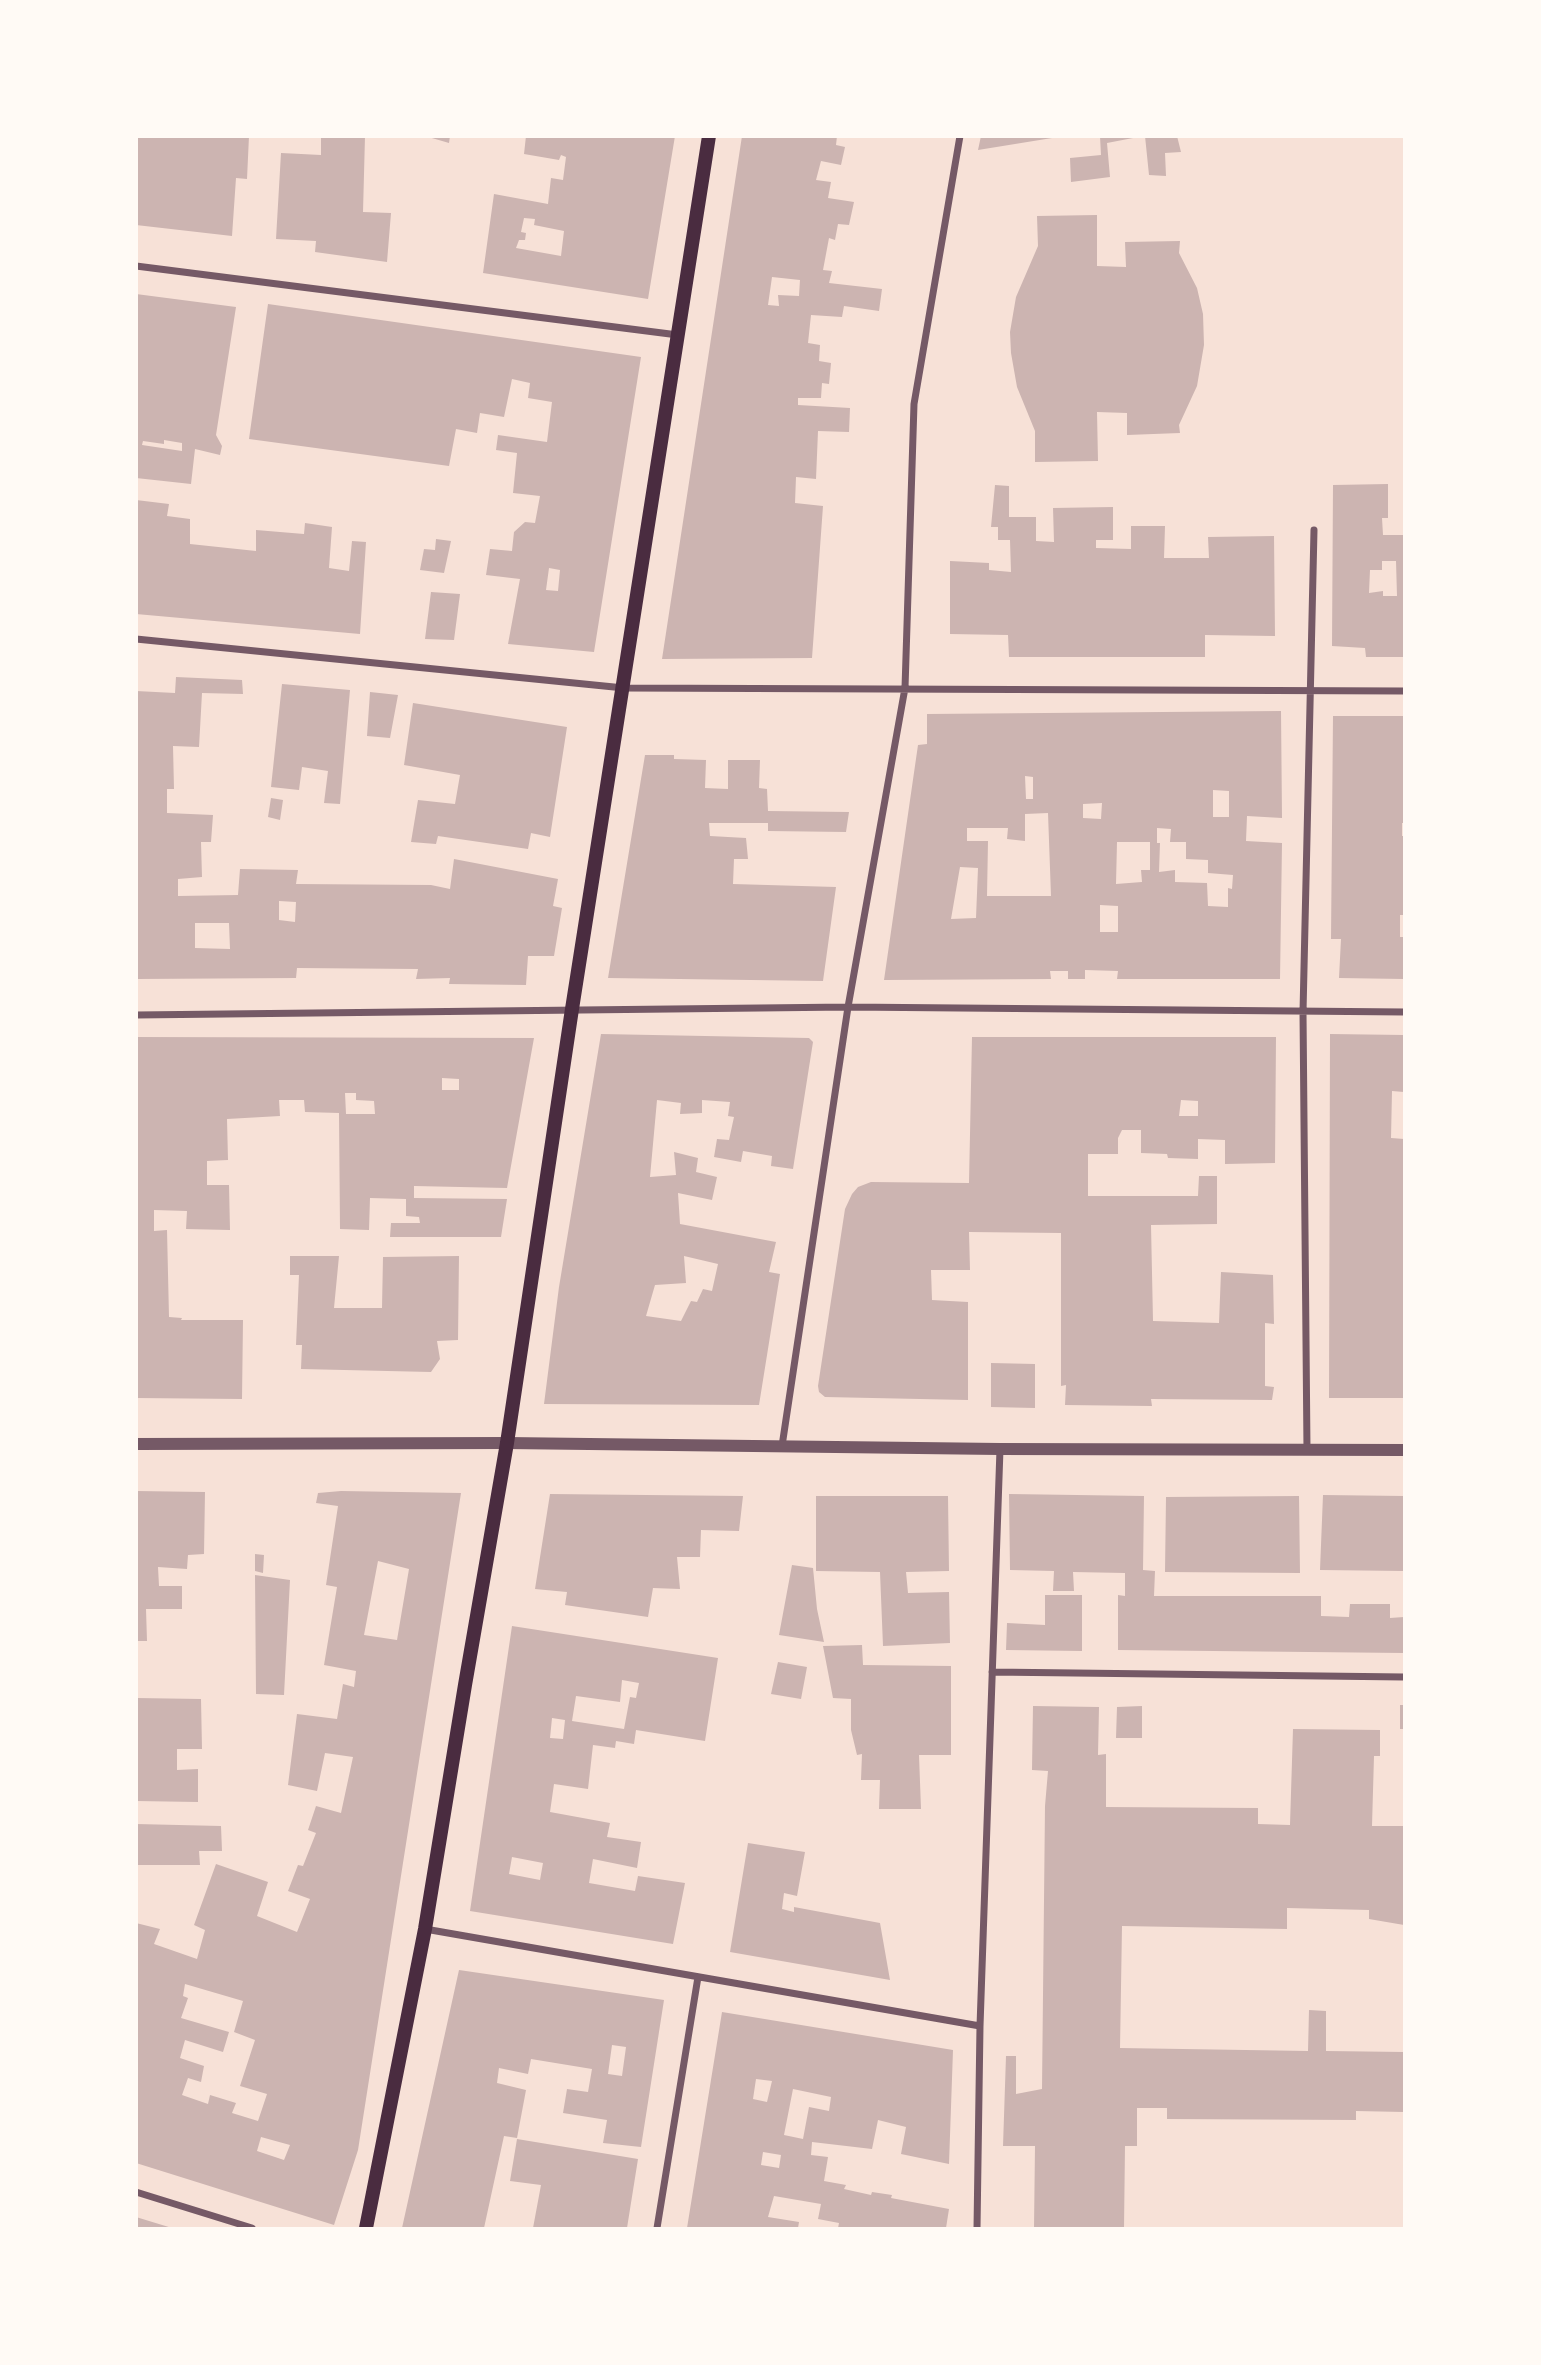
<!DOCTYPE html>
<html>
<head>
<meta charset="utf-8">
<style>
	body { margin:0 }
	#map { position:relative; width:1541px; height:2365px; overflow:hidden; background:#f7e1d7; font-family:"Roboto Serif",serif }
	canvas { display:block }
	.frame { position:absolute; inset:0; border:138px solid #fffaf5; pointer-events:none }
</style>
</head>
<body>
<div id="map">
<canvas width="1541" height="2365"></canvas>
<div class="frame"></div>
</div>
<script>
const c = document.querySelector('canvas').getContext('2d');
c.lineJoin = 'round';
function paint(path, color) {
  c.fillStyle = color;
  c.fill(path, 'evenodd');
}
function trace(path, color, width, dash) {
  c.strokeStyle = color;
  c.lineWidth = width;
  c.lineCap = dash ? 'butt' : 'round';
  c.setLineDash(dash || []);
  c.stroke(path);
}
paint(new Path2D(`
	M136 136H249L247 179 236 178 232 236 136 225Z
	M321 136H365L363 212 391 213 387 262 315 252 316 241 276 239 281 153 321 155Z
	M425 136H450L449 143Z
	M526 136H675L648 299 483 273 494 194 548 204 551 178 563 180 566 157 561 155 559 160 524 154ZM524 218 535 219 534 225 564 231 561 256 516 248 519 240H525L526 233 521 232Z
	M742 136H837L836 145 845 147 841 165 821 161 816 180 831 182 828 198 854 202 849 225 838 224 835 240 829 238 823 270 832 271 829 283 882 289 879 311 844 306 842 317 811 315 808 343 820 345 819 361 831 363 829 384 822 383 821 398H798V405L850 408 849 432 818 431 816 479 796 477 795 503 823 506 812 658 662 659ZM772 277 800 280 799 296 778 295 779 306 768 305Z
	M981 136H1052V138L978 150Z
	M1100 136 1133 138 1107 143 1110 177 1071 182 1070 158 1101 155Z
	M1145 136H1177L1181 152 1165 153 1166 176 1149 175Z
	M1097 215V266L1126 267 1125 242 1180 241 1179 253 1197 288 1203 314 1204 345 1197 386 1179 425 1180 433 1127 435V413L1097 412 1098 461 1035 462V431L1017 387 1011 353 1010 332 1016 297 1038 246 1037 216Z
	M136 294 236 307 216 435 222 446 220 455 195 449 191 484 136 478ZM164 440 182 443V451L142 445 143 441 164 444Z
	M268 304 641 357 594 652 508 644 520 579 486 575 490 549 512 551 514 532 525 522 535 523 540 496 513 493 517 453 496 450 498 435 547 442 552 402 528 398 530 383 512 379 504 417 480 413 477 433 456 429 449 466 249 439ZM549 568 560 570 558 591 546 590Z
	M1388 484V518H1382L1383 535H1404V657H1366L1365 648 1332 646 1333 485ZM1382 561H1396L1397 596H1383V591L1369 593 1370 570H1382Z
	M995 485 1009 486V517H1036V541L1054 542 1053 508 1113 507V540H1096V548L1131 549V526H1165L1164 558H1209L1208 537 1274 536 1275 636 1205 635V657H1009L1008 635 950 634V561L989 563V570L1011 572 1010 540H998V527H991Z
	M136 500 169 504 167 516 190 519V544L256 551V530L304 534 305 523 332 527 329 568 349 571 352 541 366 542 360 634 136 614Z
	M436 539 451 541 444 573 420 570 424 549 435 550Z
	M431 592 460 594 454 640 425 639Z
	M176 677 242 680 243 694 202 693 199 747 173 746 174 789H167V813L213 815 211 842H201L202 877 178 879V896L238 895 240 869 298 870 296 884 431 885 450 889 454 859 558 879 553 906 562 908 554 956H528L526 985 449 984 450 978 416 979 418 969 297 968 296 978 136 979V691L175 693ZM279 901 296 902 295 922 279 920ZM195 923H229L230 949 195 948Z
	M282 684 350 690 340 804 324 803 328 771 302 767 299 790 271 787Z
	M370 692 398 695 390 738 367 736Z
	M413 703 567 727 550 837 531 833 528 849 438 836 436 844 411 842 418 800 455 804 460 775 404 765Z
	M1281 711 1282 818 1247 816 1246 841 1282 843 1280 979H1117L1118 971 1085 970V979H1068V971H1050L1051 979 884 980 918 745 927 744V714ZM1025 776 1033 777V799H1026ZM1213 790 1229 791V817H1213ZM1102 803 1101 819 1083 818V804ZM1048 813 1051 896H987L988 841H967V828H1008L1007 839 1025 841V814ZM1157 828 1171 829 1170 842H1186V859L1208 860V873L1233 875 1232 889 1228 888V907L1208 906 1207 883 1175 882V870L1159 872 1160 843H1157ZM1117 842H1150V870H1141L1142 882 1116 884ZM960 867 978 868 976 918 951 919ZM1100 905 1118 906V932H1100Z
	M1333 716H1404V823H1402V836H1404V915H1400V937H1404V979L1339 978 1341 939H1331Z
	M645 755H674V759L706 760 705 788 728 789V760H760L759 788 767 789 768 811 849 812 846 832 768 831V823H709L710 836 746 838 748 859H734L733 884 836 887 823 981 608 978Z
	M271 798 283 800 280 820 268 817Z
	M601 1034 809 1038 813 1042 793 1169 771 1166 772 1156 743 1151 741 1162 714 1157 717 1139 729 1140 734 1117 728 1116 730 1102 702 1100V1113L680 1114 681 1103 657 1100 650 1177 676 1175 674 1152 698 1158 696 1172 717 1177 712 1200 678 1193 680 1224 776 1242 769 1272 780 1274 759 1405 544 1404 559 1287ZM684 1256 718 1264 712 1291 703 1289 697 1302 691 1301 681 1321 646 1316 655 1285 686 1283Z
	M1330 1034 1404 1035V1092L1392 1091 1391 1138 1404 1139V1398H1329Z
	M136 1037 534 1038 507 1188 414 1186V1198L507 1199 501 1237H390L391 1223H420L419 1217 406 1216V1199L370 1198 369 1230 340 1229 339 1113 305 1112 304 1100H279L280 1116 227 1119 228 1160 207 1161V1185H229L230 1230 186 1229 187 1211 154 1210V1231L167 1230 169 1317 182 1318 181 1320H243L242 1399 136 1398ZM442 1078 459 1079V1090H442ZM345 1093H356V1100L374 1101 375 1114H346Z
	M972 1037H1276L1275 1163 1225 1164V1140L1198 1139V1159L1168 1158 1167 1154 1141 1153V1130H1122L1118 1138V1154H1088V1196H1198L1199 1176H1217V1224L1151 1225 1153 1321 1219 1323 1221 1272 1273 1275 1274 1324 1265 1323V1386L1274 1387 1272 1400 1151 1399 1152 1406 1065 1405 1066 1385 1061 1386V1233L969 1232 970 1270H931L932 1300 968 1302V1400L825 1397 819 1392 818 1386 845 1209 852 1194 858 1187 871 1182 969 1183ZM1181 1100 1198 1101V1116H1179Z
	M290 1256H339L334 1308H382L383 1257 459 1256 458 1340 437 1341 440 1359 431 1372 301 1369 302 1345H296L299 1275H290Z
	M991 1363 1035 1364V1408L991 1407Z
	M136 1491 205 1492 204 1554 188 1555 187 1569 158 1567 159 1586H182V1609H146L147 1641H136Z
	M341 1491 461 1493 358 2150 334 2225 136 2163V1923L160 1929 154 1944 197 1959 205 1930 194 1925 216 1864 268 1882 257 1916 297 1932 310 1899 288 1891 298 1865 303 1866 316 1833 308 1830 316 1806 341 1813 353 1757 325 1753 317 1791 288 1785 297 1714 337 1719 343 1684 354 1687 356 1671 324 1665 337 1587 326 1585 338 1506 316 1503 318 1493ZM378 1561 409 1569 397 1640 364 1635ZM185 1984 243 2001 234 2032 255 2040 240 2086 267 2094 258 2121 232 2113 236 2103 210 2095 208 2104 182 2095 188 2078 201 2082 204 2066 180 2058 185 2040 223 2052 229 2032 181 2018 188 1998 183 1996ZM261 2137 290 2145 284 2160 257 2151Z
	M550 1494 743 1496 739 1531 701 1530 700 1557H677L680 1589 653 1588 648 1617 565 1605 567 1592 535 1589Z
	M1009 1494 1144 1496 1143 1570 1155 1571 1154 1596H1321V1616L1349 1617 1350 1604H1390V1618L1404 1617V1653L1118 1650V1595L1125 1596V1573L1073 1572 1074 1591H1053L1054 1571 1010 1570Z
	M1323 1495 1404 1496V1571L1320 1570Z
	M816 1496H948L949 1571 906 1572 908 1593 949 1592 950 1643 883 1646 880 1572 816 1571Z
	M1299 1496 1300 1573 1165 1572 1166 1497Z
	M255 1554 264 1555 263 1573 255 1571Z
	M792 1565 813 1568 817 1609 824 1642 779 1635Z
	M255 1575 290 1580 284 1695 256 1694Z
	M1045 1595H1082V1651L1006 1650 1007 1623 1045 1625Z
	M512 1626 718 1658 705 1741 636 1730 634 1744 616 1741 615 1748 593 1745 588 1789 554 1784 550 1812 610 1823 607 1837 641 1842 637 1868 593 1859 589 1883 635 1891 638 1876 685 1883 673 1944 470 1911ZM622 1680 639 1683 636 1698 630 1697 624 1729 572 1721 576 1696 620 1702ZM552 1718 565 1720 563 1739 550 1738ZM512 1857 543 1863 540 1880 509 1874Z
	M862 1645 863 1665 951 1666V1755H919L921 1809H879L880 1780H861L862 1754 857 1755 851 1730V1699L833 1698 823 1646Z
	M778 1662 807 1667 801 1699 771 1694Z
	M136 1698 201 1699 202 1749H177V1770L198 1769V1802L136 1801Z
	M1400 1705H1404V1729H1400Z
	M1033 1706 1099 1707 1098 1755 1106 1754V1807L1258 1808V1824L1290 1825 1293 1729 1380 1730V1756H1374L1372 1826H1404V1925L1369 1919V1910L1287 1908V1929L1122 1926 1120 2048 1308 2051 1309 2010 1326 2011V2051L1404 2052V2112L1356 2111V2120L1167 2119V2108H1137V2146H1125L1124 2228H1034L1035 2146H1003L1006 2056H1016V2094L1042 2089 1045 1806 1048 1771 1032 1770Z
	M1142 1706V1738H1116L1117 1707Z
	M136 1824 221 1826 222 1851H199L200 1865H136Z
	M748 1843 805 1852 797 1896 784 1893 782 1909 794 1912V1907L880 1923 890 1980 730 1952Z
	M459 1970 664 2000 641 2147 603 2143 607 2120 563 2113 567 2089 588 2092 592 2069 531 2059 528 2074 499 2068 497 2083 526 2090 517 2138 504 2136 484 2228H402ZM612 2045 626 2047 622 2076 608 2074Z
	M722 2012 953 2050 949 2164 901 2154 906 2127 878 2120 872 2149 812 2142 811 2155 828 2157 824 2181 846 2185 844 2189 871 2195 872 2192 892 2195 891 2198 949 2209 946 2228H838L839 2223 818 2219 821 2204 774 2196 768 2217 799 2222 798 2228H687ZM756 2079 772 2081 767 2102 753 2099ZM793 2089 831 2097 829 2111 809 2107 803 2139 784 2135ZM763 2152 781 2155 779 2168 761 2165Z
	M517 2139 638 2159 627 2228H533L541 2185 510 2181Z
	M136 2217 172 2228H136Z`), '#ccb4b1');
trace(new Path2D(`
	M136 266 678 335
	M136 639 624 688 1404 691
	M136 1015 848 1007 1404 1012
	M782 1446 848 1007 905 688 914 404 960 136
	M1307 1450 1303 1012 1314 530
	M992 1672 1404 1677
	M425 1929 980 2026
	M136 2192 252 2228
	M657 2228 698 1977
	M977 2228 980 2026 1000 1449`), '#755966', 7);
trace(new Path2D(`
	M136 1444 507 1443 1000 1449 1404 1450`), '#755966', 12);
trace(new Path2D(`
	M366 2228 425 1929 465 1685 507 1443 572 1009 709 136`), '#4a2c40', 14);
</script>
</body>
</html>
